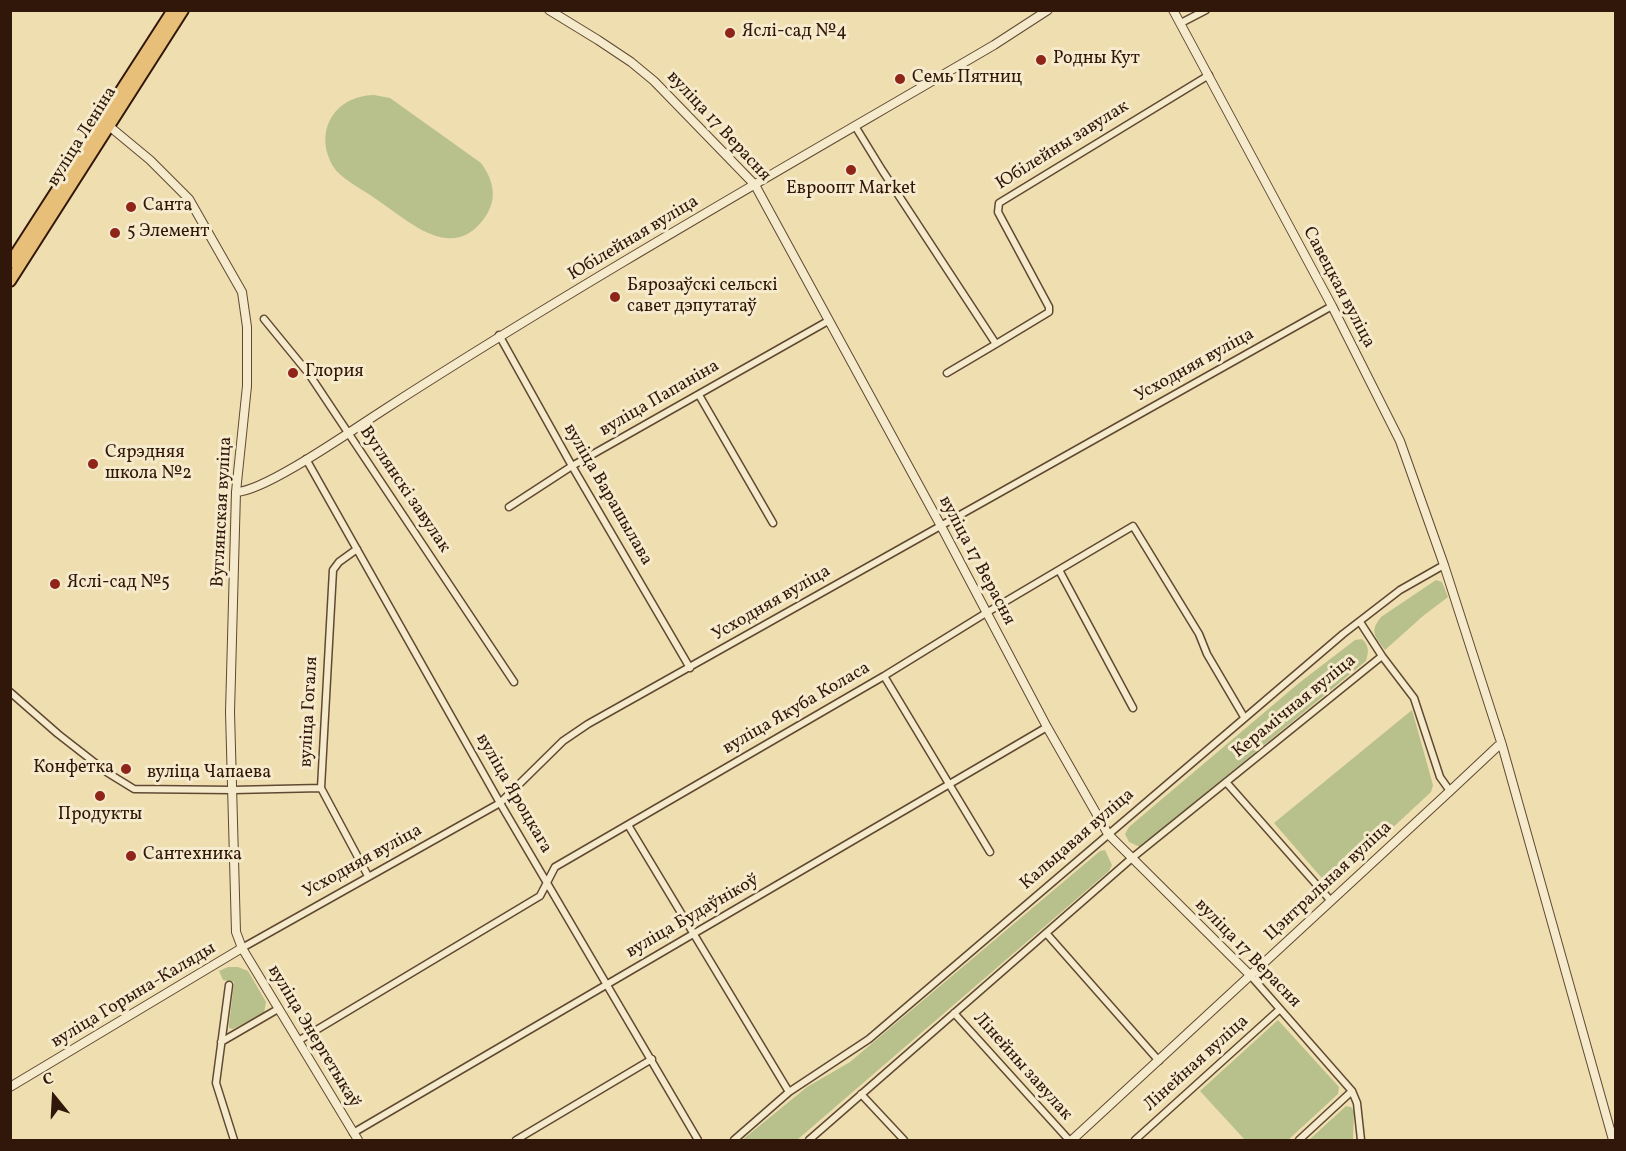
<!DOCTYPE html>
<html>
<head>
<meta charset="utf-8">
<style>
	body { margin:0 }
	#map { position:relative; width:1626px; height:1151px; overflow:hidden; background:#efdeaf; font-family:Vollkorn,serif }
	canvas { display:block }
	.frame { position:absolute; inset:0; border:12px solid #31170a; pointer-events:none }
	.north { position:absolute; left:24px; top:1067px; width:60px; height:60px; -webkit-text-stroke:4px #f5eacb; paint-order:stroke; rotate:342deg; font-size:16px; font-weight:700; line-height:24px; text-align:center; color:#31170a }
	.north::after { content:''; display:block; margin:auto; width:21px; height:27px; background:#31170a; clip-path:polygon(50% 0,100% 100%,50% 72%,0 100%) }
</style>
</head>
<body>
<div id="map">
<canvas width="1626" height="1151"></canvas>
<div class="frame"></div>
<div class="north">С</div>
</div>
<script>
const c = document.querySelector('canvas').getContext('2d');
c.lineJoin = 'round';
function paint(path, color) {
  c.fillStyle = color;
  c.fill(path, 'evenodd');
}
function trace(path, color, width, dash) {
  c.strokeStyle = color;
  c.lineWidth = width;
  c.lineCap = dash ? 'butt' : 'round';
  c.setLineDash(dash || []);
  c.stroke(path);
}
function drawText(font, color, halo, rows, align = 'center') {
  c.font = font + ' Vollkorn,serif';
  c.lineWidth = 6;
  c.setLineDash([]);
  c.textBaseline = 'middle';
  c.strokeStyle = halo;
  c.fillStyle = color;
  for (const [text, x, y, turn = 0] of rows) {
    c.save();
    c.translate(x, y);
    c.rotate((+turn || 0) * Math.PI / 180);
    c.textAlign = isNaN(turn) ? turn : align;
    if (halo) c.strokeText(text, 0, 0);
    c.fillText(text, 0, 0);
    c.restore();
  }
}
paint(new Path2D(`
	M374 95 390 98 481 163C492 178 498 196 487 214 455 266 410 222 376 199 365 191 342 179 335 169 312 134 333 96 374 95Z
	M1436 580 1442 582 1448 597 1423 616 1385 650C1375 636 1369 632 1381 617Z
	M1362 639C1369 646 1369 651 1366 661L1140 847 1129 842 1125 834 1129 827 1299 683 1355 640Z
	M1412 710 1433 785 1431 792 1333 883 1327 884 1274 823Z
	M1105 850 1112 865 1109 871 797 1140H742L807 1087 850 1062 1100 851Z
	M228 967H238L248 971 266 1002 264 1013 233 1029 229 1028V1025L234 982 223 980 219 971Z
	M1278 1020 1339 1087 1338 1094 1288 1140H1245L1200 1091Z
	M1346 1106 1351 1107 1354 1111 1353 1140H1309Z`), '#b8c18b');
const minor = new Path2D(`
	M1181 23 1206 10
	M855 126 882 170 996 344 947 373
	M264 319 309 374 514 682
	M499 335 572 466 690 668
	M996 344 1049 312V307L998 212 999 203 1209 75
	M699 395 773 523
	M306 459 500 803 698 1140
	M509 507 572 466 828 321
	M357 549 339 562 333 570 321 788 368 876
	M1059 570 1133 708
	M1360 622 1382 656 1414 698 1440 777 1450 791
	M884 676 990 852
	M10 692 58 734 108 773 134 789 233 790 321 788
	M1226 782 1331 901
	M628 825 789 1092
	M1046 933 1159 1061
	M242 948 500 803 563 741 588 724 1332 306
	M1251 976 1352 1091 1357 1103 1361 1140
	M229 985 216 1083 234 1140
	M954 1013 1069 1140
	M298 1041 540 896 555 867 884 676 986 613 1133 526 1199 634 1207 654 1244 717
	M221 1042 278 1009
	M861 1094 904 1140
	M353 1133 1047 727
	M516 1140 652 1059
	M734 1140 789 1092 869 1039 1343 634 1400 590 1444 565
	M809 1140 1132 858 1382 656
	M1135 1140 1280 1009
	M1299 1140 1352 1091`);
const tertiary = new Path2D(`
	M549 10 598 40 631 62 654 81 755 185 941 526 1047 727 1108 834 1251 976
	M1173 10 1332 306 1400 441 1444 565 1502 745 1613 1140
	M109 126 150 160 189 199 242 292 247 327V386L236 492 230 712 236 932 242 948 358 1140
	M236 492C264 492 354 429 382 411 582 282 789 165 994 45L1048 10
	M10 1087 242 948
	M1072 1140 1450 791 1498 746 1502 745`);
const primary = new Path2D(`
	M10 263 173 10
	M10 281 183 10`);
trace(minor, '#604933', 9);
trace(tertiary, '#604933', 10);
trace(primary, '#31170a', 14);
trace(minor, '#f5eacb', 6);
trace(tertiary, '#f5eacb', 8);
trace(primary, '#e8bf78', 10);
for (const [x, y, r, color] of [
	[730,33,6,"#8f2418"],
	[1041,60,6,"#8f2418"],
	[900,79,6,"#8f2418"],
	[851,170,6,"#8f2418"],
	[131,207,6,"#8f2418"],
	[115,233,6,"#8f2418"],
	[615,297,6,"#8f2418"],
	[293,373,6,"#8f2418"],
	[93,464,6,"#8f2418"],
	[55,584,6,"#8f2418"],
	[126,769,6,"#8f2418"],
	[100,796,6,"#8f2418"],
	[131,856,6,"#8f2418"]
]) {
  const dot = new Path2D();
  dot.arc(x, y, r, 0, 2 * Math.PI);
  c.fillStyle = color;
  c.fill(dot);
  trace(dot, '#f5eacb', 2);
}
drawText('18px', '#31170a', '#f5eacb', [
	["Яслі-сад №4",742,33],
	["Родны Кут",1053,60],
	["Семь Пятниц",912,79],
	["Евроопт Market",851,190,"center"],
	["Санта",143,207],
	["5 Элемент",127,233],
	["Бярозаўскі сельскі",627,287],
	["савет дэпутатаў",627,308],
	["Глория",305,373],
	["Сярэдняя",105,454],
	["школа №2",105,475],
	["Яслі-сад №5",67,584],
	["Конфетка",114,769,"right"],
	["Продукты",100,816,"center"],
	["Сантехника",143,856]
], 'left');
drawText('18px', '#31170a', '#f5eacb', [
	["вуліца 17 Верасня",718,127,47],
	["вуліца Леніна",83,137,-58],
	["Юбілейны завулак",1063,146,-32],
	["Юбілейная вуліца",634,239,-31],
	["Савецкая вуліца",1338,288,62],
	["Усходняя вуліца",1195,366,-29],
	["вуліца Папаніна",660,399,-30],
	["Вуглянскі завулак",404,490,56],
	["вуліца Варашылава",607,495,60],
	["Вуглянская вуліца",223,512,-87],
	["вуліца 17 Верасня",976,561,62],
	["Усходняя вуліца",772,604,-30],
	["Керамічная вуліца",1295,707,-39],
	["вуліца Якуба Коласа",797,709,-30],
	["вуліца Гогаля",310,712,-87],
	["вуліца Чапаева",209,774],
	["вуліца Яроцкага",513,794,60],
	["Кальцавая вуліца",1078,840,-41],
	["Усходняя вуліца",363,862,-29],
	["Цэнтральная вуліца",1329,882,-43],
	["вуліца Будаўнікоў",693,917,-30],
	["вуліца 17 Верасня",1247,954,46],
	["вуліца Горына-Каляды",134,996,-31],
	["вуліца Энергетыкаў",313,1037,59],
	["Лінейная вуліца",1197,1064,-42],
	["Лінейны завулак",1022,1067,48]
]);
</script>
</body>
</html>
